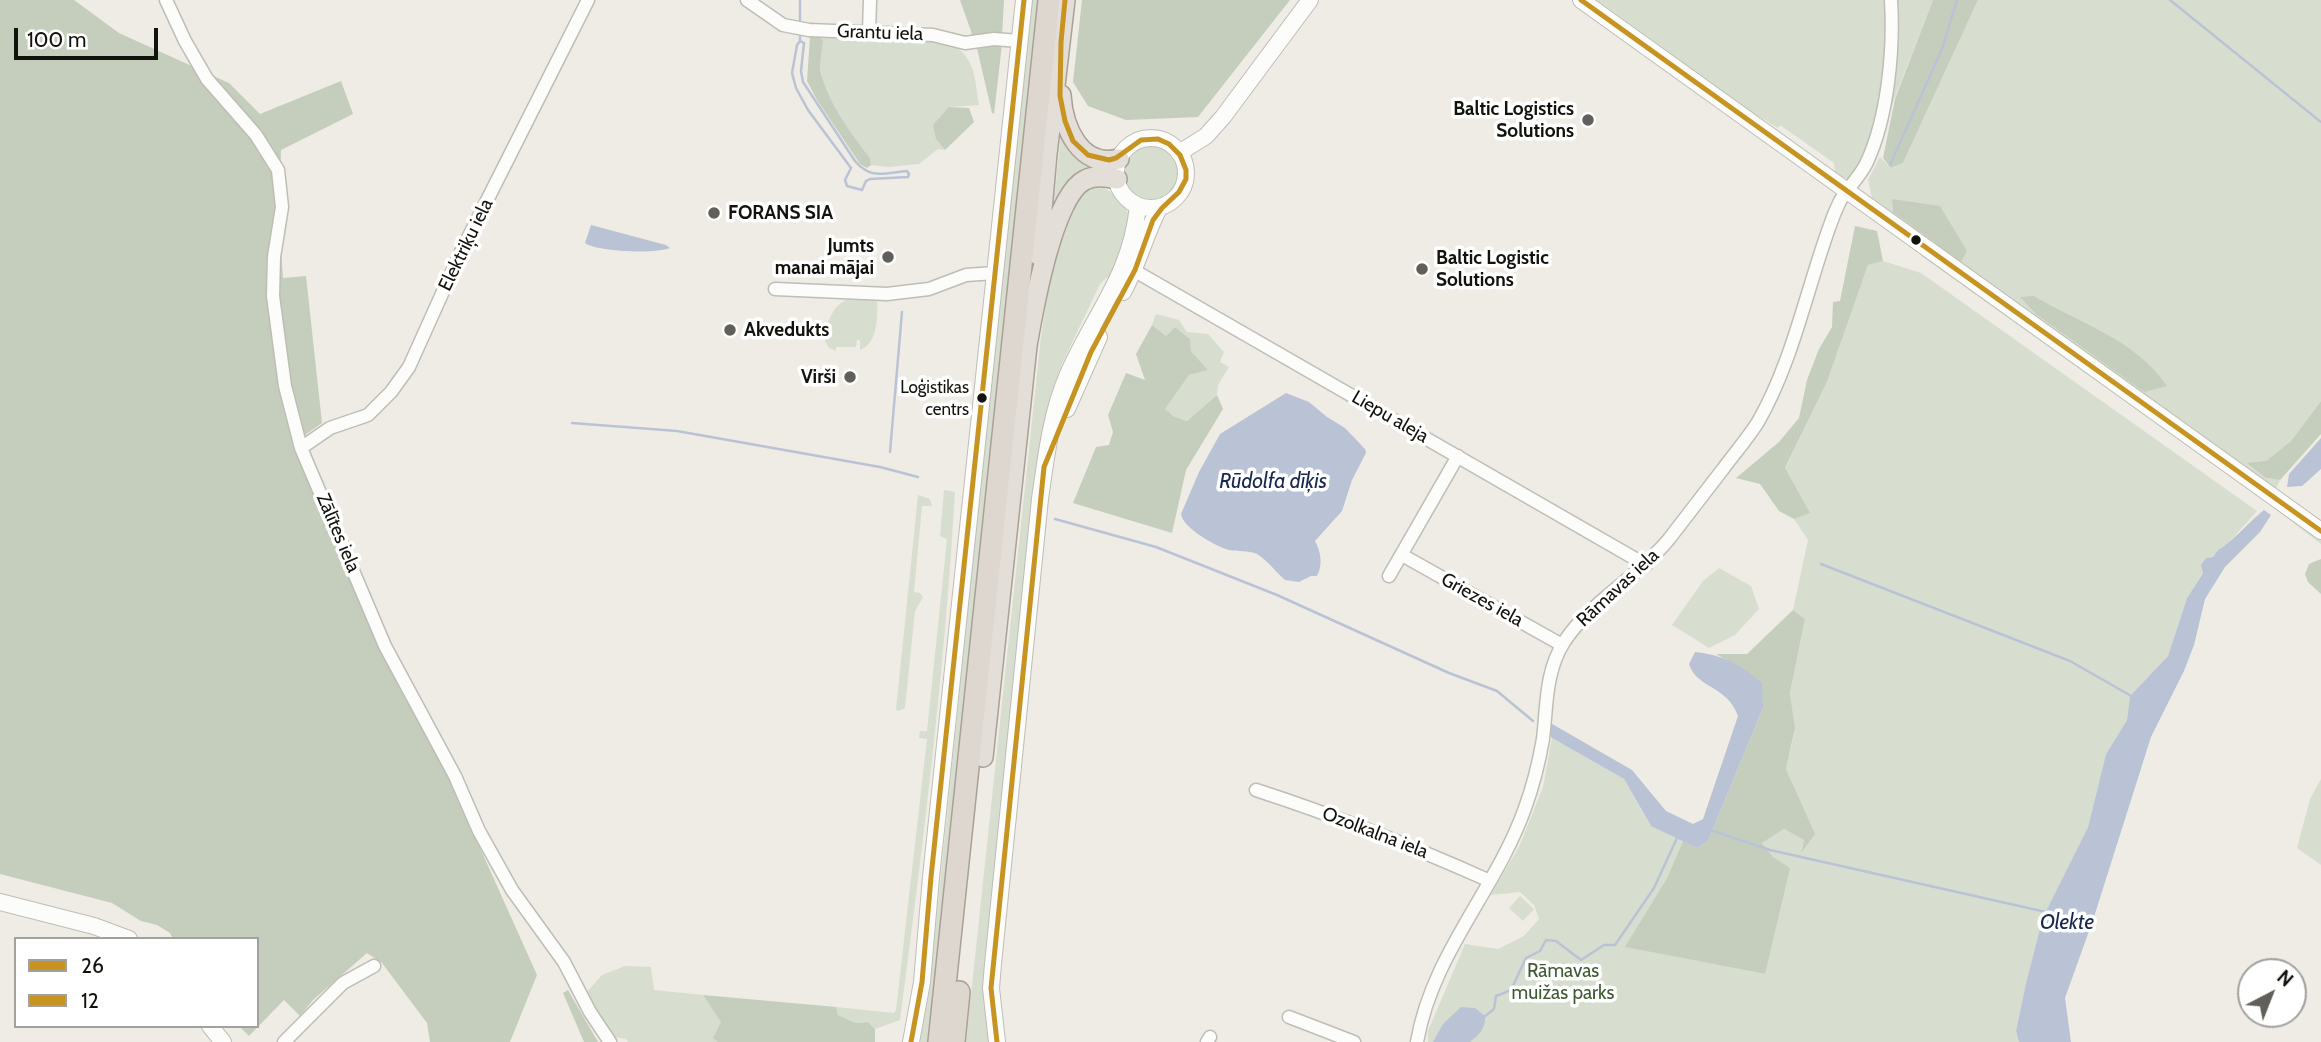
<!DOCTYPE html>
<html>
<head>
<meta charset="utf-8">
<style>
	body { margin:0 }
	#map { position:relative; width:2321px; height:1042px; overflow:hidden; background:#eeece4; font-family:Cabin,sans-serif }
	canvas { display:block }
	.legend { position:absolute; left:14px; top:937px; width:245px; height:91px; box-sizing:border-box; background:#fff; border:2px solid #a1a19f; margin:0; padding:9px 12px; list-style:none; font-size:21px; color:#13130e }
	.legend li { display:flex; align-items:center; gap:14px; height:35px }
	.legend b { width:35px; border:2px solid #a1a19f }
	.north { position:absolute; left:2237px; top:958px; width:70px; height:70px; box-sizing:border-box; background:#fff; border:2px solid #a1a19f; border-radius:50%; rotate:42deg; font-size:19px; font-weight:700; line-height:28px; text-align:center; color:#13130e }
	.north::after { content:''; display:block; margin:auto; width:24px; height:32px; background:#605f59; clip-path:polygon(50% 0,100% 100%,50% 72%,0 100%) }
	.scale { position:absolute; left:14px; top:28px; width:144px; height:32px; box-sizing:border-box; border:4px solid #13130e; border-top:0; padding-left:9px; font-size:21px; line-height:24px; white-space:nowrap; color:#13130e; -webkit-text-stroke:5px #fff; paint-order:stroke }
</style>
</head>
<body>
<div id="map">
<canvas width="2321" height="1042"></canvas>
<ul class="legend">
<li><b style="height:9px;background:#c79422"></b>26</li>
<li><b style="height:9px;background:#c79422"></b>12</li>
</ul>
<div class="north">N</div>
<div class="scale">100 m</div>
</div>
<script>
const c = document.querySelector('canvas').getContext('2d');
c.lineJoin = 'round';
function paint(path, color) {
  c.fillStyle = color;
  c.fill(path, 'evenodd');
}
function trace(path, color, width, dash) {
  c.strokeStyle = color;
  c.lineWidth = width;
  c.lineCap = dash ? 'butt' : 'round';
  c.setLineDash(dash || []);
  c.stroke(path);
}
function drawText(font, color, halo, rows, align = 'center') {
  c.font = font + ' Cabin,sans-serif';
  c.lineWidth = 7;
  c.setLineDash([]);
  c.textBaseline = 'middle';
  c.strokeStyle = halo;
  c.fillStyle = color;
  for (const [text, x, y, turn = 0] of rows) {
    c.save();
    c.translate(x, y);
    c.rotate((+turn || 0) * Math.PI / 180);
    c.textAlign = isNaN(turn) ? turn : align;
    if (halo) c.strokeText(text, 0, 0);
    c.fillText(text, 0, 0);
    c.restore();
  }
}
paint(new Path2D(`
	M1030 0H1039L929 1042H920L929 991 938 903Z
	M1597 0H1885C1886 58 1883 130 1849 179L1835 175 1834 163 1780 125 1778 128 1750 111Z
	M1897 0H1933L1890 110 1897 45Z
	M1978 0H2321V401L2291 441 2266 461V478L2280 480 2275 491 1873 202 1868 180 1880 157 1891 168 1903 163Z
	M819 36 946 41C976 56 974 75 979 105L949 107 936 139 945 150 938 149 919 164 889 167 871 165 870 158C852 134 824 102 821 70 819 59 820 47 819 36Z
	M1061 133 1100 166 1051 232Z
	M1123 172a28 28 0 1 1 56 0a28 28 0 1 1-56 0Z
	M1093 186C1111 186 1126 204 1131 220L1115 278H1106L1100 284 1061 366 1056 388 985 978V1010L991 1042H966L1040 346C1045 312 1057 219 1080 195 1084 192 1089 189 1093 186Z
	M1920 255 1924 256 1953 275 2321 540V544L2261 498Z
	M1883 261 1921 273 2257 511 2222 550H2218L2213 557 2206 558 2202 565 2203 572 2187 598 2168 656 2130 696 2127 720 2106 754 2088 827 2043 917 2026 983 2016 1031 2019 1042H1428V1031L1465 944 1498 949 1524 936 1539 919 1534 905 1520 892 1490 895 1519 847 1543 787 1552 738 1624 779 1650 825 1683 841 1667 878 1626 947 1765 974 1773 857 1762 843 1784 829 1804 840 1801 850 1814 834 1786 769 1795 730 1790 693 1805 619 1793 610 1808 540 1794 519 1809 512 1785 469 1827 382 1868 265Z
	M852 298 874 299 877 302C878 318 877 344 860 350V340H857L856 347H836V351L829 348 825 341C827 322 832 303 852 298Z
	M1156 314 1179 320 1187 332 1208 334 1224 352 1220 362 1229 367 1218 385 1217 395 1187 421 1173 416 1164 409 1189 375 1208 370 1191 351 1189 338 1175 327 1166 336 1152 325Z
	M944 490 955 492C945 668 923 845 900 1020L875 1029 868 1022 856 1023 838 1015 836 1007 894 1013 896 1010 927 739 919 738 920 731H927L947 539 940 536Z
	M918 495 930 499 932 506H922L914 592 920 593 923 597 915 611 905 708 899 711 896 710 897 700Z
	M1719 568 1751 586 1759 609 1735 635 1709 648 1672 625 1703 581Z
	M2321 779V865L2297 848 2310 799Z
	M1520 896 1534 909 1523 921 1509 908Z
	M625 966 651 967 654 990 703 995 722 1022 714 1037 718 1042H628L626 1039 614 1037 586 993 602 975Z`), '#d7decf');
paint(new Path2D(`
	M0 0H74L119 33 229 83 260 114 341 81 353 114 281 150 279 219 283 278 306 276 322 423 292 444 328 524 361 607 432 741 537 975 510 1042H430L427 1023 382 963 367 953 313 1000 300 1016 284 1000 249 1036 239 1026H257V939H173L170 933 157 925 141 921 112 903 0 874Z
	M960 0H1004L1002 36 973 37Z
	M1082 0H1290L1198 117 1126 120 1088 106 1073 82Z
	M1933 0H1978L1903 163 1891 168 1883 158 1895 99Z
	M814 34 823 40C822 50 819 63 821 73 829 105 851 133 870 158L871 165 867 168 860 164 817 100 807 81 810 37Z
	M976 44H1002L994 114 992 113Z
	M949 107 969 108 974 122 945 150 936 139 933 125Z
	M1892 199 1940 206 1967 251 1961 262 1893 212Z
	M1855 226 1877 231 1883 261 1868 265 1827 382 1785 468 1810 513 1794 519 1779 511 1760 484 1736 478 1779 442 1799 418 1807 380 1819 349 1832 327 1833 302 1840 301Z
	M2034 296C2082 325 2134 338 2167 386L2144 392 2036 314 2020 297Z
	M1152 325 1166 336 1175 327 1190 339 1191 351 1208 370 1189 375 1165 409 1173 416 1187 421 1217 395 1223 409 1186 470 1172 533 1073 503 1096 447 1109 445 1113 432 1108 415 1126 373 1145 380 1136 354Z
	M2321 401V434L2280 480 2266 478 2247 463 2266 461 2291 441Z
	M2321 559V594L2308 582 2305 574 2309 564Z
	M1793 610 1805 619 1790 693 1795 728 1786 769 1815 834 1801 853 1804 840 1784 829 1762 843 1773 857 1790 868 1765 974 1625 947 1667 878 1683 841 1697 848 1708 841 1763 708 1728 661 1716 654H1747Z
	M568 990 598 1042H584L563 993Z
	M703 995 836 1007 838 1015 856 1023 868 1022 875 1029V1042H718L713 1038 721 1022Z`), '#c5cebc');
paint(new Path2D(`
	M591 225 666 245 670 248C656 254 598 252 585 243Z
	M1286 393 1309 402 1327 417 1345 428 1365 449 1366 453 1352 480 1342 511 1315 541C1321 552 1323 565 1317 576H1311L1299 582 1285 580C1275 571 1268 561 1257 554 1249 550 1237 552 1229 550 1215 546 1183 528 1181 514L1199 472 1220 434Z
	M2321 438V469L2302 486 2287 487 2289 474Z
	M2264 510 2271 515 2260 532 2225 567 2205 599 2194 645 2184 671 2151 737 2093 920 2065 998 2071 1042H2019L2016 1031 2026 983 2043 917 2088 827 2106 754 2127 720 2130 696 2168 656 2187 598 2203 573 2201 565 2206 558 2213 557 2218 550C2228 546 2252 519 2264 510Z
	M1695 652C1721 654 1742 665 1762 683L1763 708 1708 841 1697 848 1651 826 1624 779 1552 738 1545 728 1547 721 1632 770 1666 811 1693 824 1703 819 1738 716C1727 685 1697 689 1689 664Z
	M1461 1007 1475 1008 1485 1016C1486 1028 1479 1035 1470 1042H1433L1443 1024Z`), '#bac3d5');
trace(new Path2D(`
	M2170 0 2321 122
	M800 23V0
	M800 33V41L804 43 801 71 803 82 855 161C871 180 884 173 907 171L909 174 908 177 870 179 866 181 862 190 847 186 845 180 851 168 808 110 796 88 792 73 797 45 800 41
	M1890 165 1942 49 1957 0
	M572 423 677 431 880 467 918 477
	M890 452 902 312
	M1055 519 1156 547 1277 595 1449 673 1497 691 1533 721
	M1821 564 2070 661 2133 697
	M1713 831 1770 850 2046 912
	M1484 1017 1494 1009 1496 996 1511 990 1526 958 1540 951 1546 940 1556 941 1581 960 1604 945H1615L1654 888 1677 838`), '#bac3d5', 2.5);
const minor = new Path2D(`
	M166 0 185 41 207 79 256 135 278 170 282 207 274 257 273 296 285 386 301 448 385 646 455 776 479 831 512 890 564 962 590 1012 610 1042
	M747 0 783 25 809 30 933 35 965 43 994 39 1019 41
	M869 32 870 0
	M1135 271 1646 565
	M775 289 887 294 929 289 966 275 995 273
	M301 448 330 428 368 415 391 392 409 367 459 256 588 0
	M1402 555 1562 645
	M1389 576 1458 456
	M1256 790C1336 816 1414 847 1490 881
	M1289 1017 1354 1042
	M284 1042 343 983 374 966
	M1207 1042 1210 1037
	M1417 1042C1432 954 1496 890 1525 808 1533 786 1539 762 1543 739 1547 706 1545 672 1564 642 1590 602 1638 577 1669 539 1687 516 1705 492 1723 469 1734 454 1748 438 1758 422 1792 363 1806 292 1829 228 1832 219 1836 209 1840 201 1848 187 1860 177 1867 162 1888 116 1894 50 1891 0`);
const secondary = new Path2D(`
	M1581 0 2321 531
	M1116 173a35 35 0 1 1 70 0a35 35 0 1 1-70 0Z
	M1179 153 1206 136 1223 117 1310 0
	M1123 292C1138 265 1145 235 1159 208
	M1067 409 1099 337
	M0 902 94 926 129 939
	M210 1026 223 1042
	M911 1042 922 982 931 877 1024 0
	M997 1042 991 988 993 964 1040 499C1046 457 1051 413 1068 374 1095 313 1131 275 1138 206`);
const trunk = new Path2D(`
	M1061 95C1063 127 1080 169 1119 159
	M1038 255 1047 154 1065 0
	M983 757 1027 346C1033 311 1053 195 1085 180 1095 175 1106 177 1117 179`);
const motorway = new Path2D(`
	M939 1042 1049 0
	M954 1042 959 992`);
trace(minor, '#bebdb7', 15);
trace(secondary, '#bebdb7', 18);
trace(trunk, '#aaa196', 22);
trace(motorway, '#aaa196', 24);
trace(minor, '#fcfcfb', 12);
trace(secondary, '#fcfcfb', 16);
trace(trunk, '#e4ded8', 19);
trace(motorway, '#ded7cf', 21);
trace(new Path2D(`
	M911 1042 922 982 931 877 1024 0
	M997 1042 991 988 1044 467 1091 352 1135 270 1153 220 1162 208 1179 192 1186 179V170L1180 155 1169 144 1158 139 1141 140 1116 158 1109 160 1088 155 1073 141 1065 121 1060 96 1061 42 1065 0`), '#c79422', 5);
trace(new Path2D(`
	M1581 0 2321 531`), '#c79422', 5);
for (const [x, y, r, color] of [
	[1588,120,7,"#605f59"],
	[714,213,7,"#605f59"],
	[1916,240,6,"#13130e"],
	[888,257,7,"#605f59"],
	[1422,269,7,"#605f59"],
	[730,330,7,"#605f59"],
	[850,377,7,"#605f59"],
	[982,398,6,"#13130e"]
]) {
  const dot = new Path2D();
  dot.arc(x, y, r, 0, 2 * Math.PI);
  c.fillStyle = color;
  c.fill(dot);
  trace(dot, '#fff', 2.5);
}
drawText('17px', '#13130e', '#fff', [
	["Loģistikas",969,388],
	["centrs",969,410]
], 'right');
drawText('19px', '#13130e', '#fff', [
	["Grantu iela",880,33,2],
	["Elektriķu iela",466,245,-64],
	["Liepu aleja",1390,417,30],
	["Zālītes iela",338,533,67],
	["Rāmavas iela",1618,588,-43],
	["Griezes iela",1482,600,29],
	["Ozolkalna iela",1375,833,21]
]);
drawText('bold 19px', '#13130e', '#fff', [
	["Baltic Logistics",1574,109],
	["Solutions",1574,131],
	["FORANS SIA",728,213,"left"],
	["Jumts",874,246],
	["manai mājai",874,268],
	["Baltic Logistic",1436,258,"left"],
	["Solutions",1436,280,"left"],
	["Akvedukts",744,330,"left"],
	["Virši",836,377]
], 'right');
drawText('19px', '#3e5b31', '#fff', [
	["Rāmavas",1563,971],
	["muižas parks",1563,993]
]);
drawText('italic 21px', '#17284e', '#fff', [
	["Rūdolfa dīķis",1273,482],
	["Olekte",2067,923]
]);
</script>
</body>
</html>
